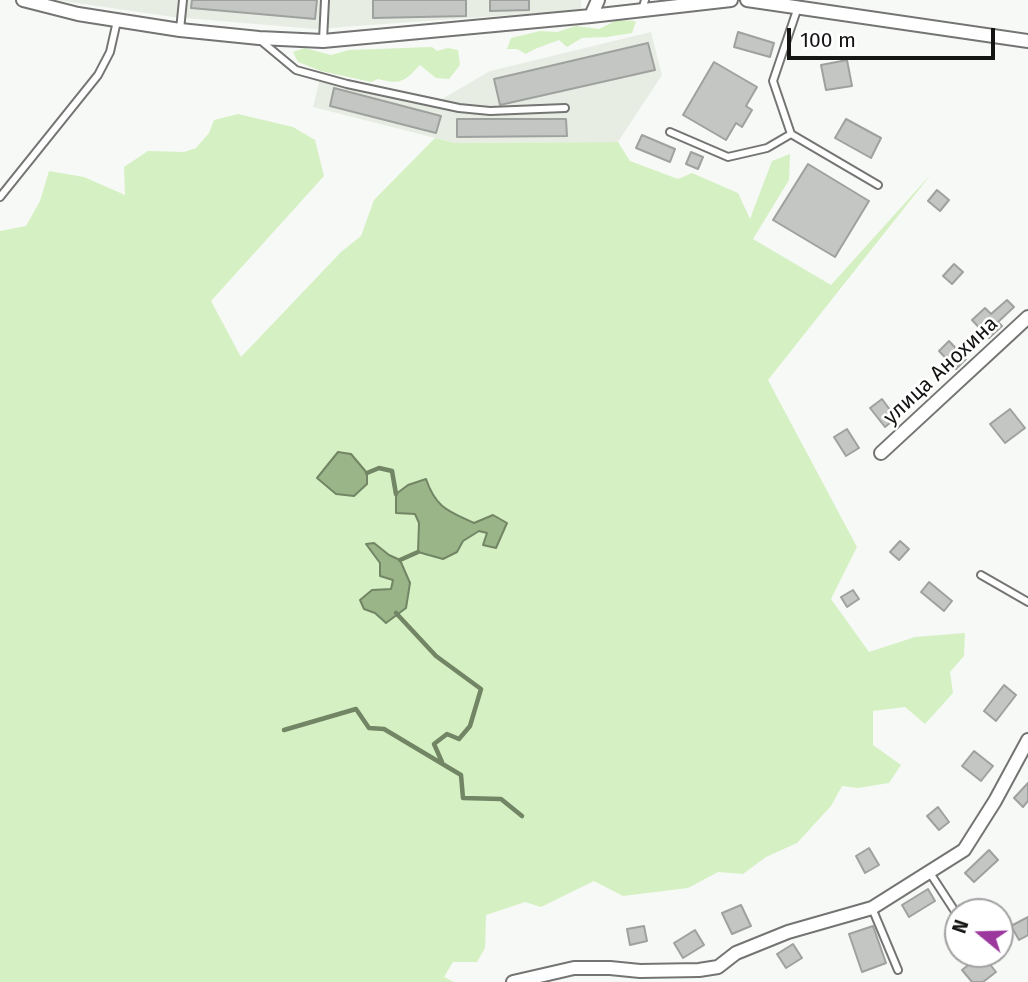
<!DOCTYPE html>
<html>
<head>
<meta charset="utf-8">
<style>
	body { margin:0 }
	#map { position:relative; width:1028px; height:982px; overflow:hidden; background:#f7f9f6; font-family:"Fira Sans",sans-serif }
	canvas { display:block }
	.north { position:absolute; left:944px; top:898px; width:70px; height:70px; box-sizing:border-box; background:#fff; border:2px solid #a1a1a1; border-radius:50%; rotate:289deg; font-size:19px; font-weight:700; line-height:28px; text-align:center; color:#141413 }
	.north::after { content:''; display:block; margin:auto; width:24px; height:32px; background:#9b379d; clip-path:polygon(50% 0,100% 100%,50% 72%,0 100%) }
	.scale { position:absolute; left:787px; top:28px; width:208px; height:32px; box-sizing:border-box; border:4px solid #141413; border-top:0; padding-left:9px; font-size:21px; line-height:24px; white-space:nowrap; color:#141413; -webkit-text-stroke:5px #fff; paint-order:stroke }
</style>
</head>
<body>
<div id="map">
<canvas width="1028" height="982"></canvas>
<div class="north">N</div>
<div class="scale">100 m</div>
</div>
<script>
const c = document.querySelector('canvas').getContext('2d');
c.lineJoin = 'round';
function paint(path, color) {
  c.fillStyle = color;
  c.fill(path, 'evenodd');
}
function trace(path, color, width, dash) {
  c.strokeStyle = color;
  c.lineWidth = width;
  c.lineCap = dash ? 'butt' : 'round';
  c.setLineDash(dash || []);
  c.stroke(path);
}
function drawText(font, color, halo, rows, align = 'center') {
  c.font = font + ' "Fira Sans",sans-serif';
  c.lineWidth = 5;
  c.setLineDash([]);
  c.textBaseline = 'middle';
  c.strokeStyle = halo;
  c.fillStyle = color;
  for (const [text, x, y, turn = 0] of rows) {
    c.save();
    c.translate(x, y);
    c.rotate((+turn || 0) * Math.PI / 180);
    c.textAlign = isNaN(turn) ? turn : align;
    if (halo) c.strokeText(text, 0, 0);
    c.fillText(text, 0, 0);
    c.restore();
  }
}
paint(new Path2D(`
	M56 0H581V10L315 29 173 17Z
	M651 32 662 75 618 142 455 143 313 107 321 74 442 99 490 71Z`), '#e8ede4');
paint(new Path2D(`
	M617 20 636 21 632 33 607 37 582 38 567 47 559 40C547 45 537 47 526 54L517 49H507L511 38 540 31 557 32 576 26 599 29Z
	M432 47 437 51 448 48 458 50 460 65 449 79 436 78 420 65C404 82 401 85 378 79L371 82 321 71 298 62 293 52 305 48 331 55 349 50Z
	M238 114 293 127 315 140 324 176 211 301 241 357 341 252 361 236 374 200 435 138 455 143 618 142 630 161 678 179 692 173 738 193 750 219 772 161 790 154 789 180 753 239 831 285 932 173 768 380 857 547 831 599 869 652 915 637 965 633 964 656 950 672 953 693 925 724 905 707 873 711V745L901 765 889 783 858 788 842 786 831 806 797 843 766 857 743 874 718 872 688 888 623 896 594 881 541 907 525 902 486 915 485 948 477 962H453L444 977 454 982H0V231L26 226 40 201 49 171 84 177 125 195 124 167 148 151 184 152 196 148 209 133 214 120Z`), '#d5f0c2');
const water = new Path2D(`
	M338 452 351 454 367 473V484L354 496 336 494 317 478Z
	M426 479C436 508 448 511 474 523L493 515 507 523 496 548 483 545 487 533 479 531 463 541 457 552 443 559 418 552 419 523 415 514 396 513V494L408 485Z
	M374 543 389 555 400 560 410 583 406 608 386 623 375 613 364 609 360 600 372 590 391 589 393 580 380 576V563L366 544Z`);
paint(water, '#9ab588');
trace(water, '#728565', 2);
trace(new Path2D(`
	M367 473 379 468 392 471 396 494
	M400 560 418 552
	M396 613 436 656 481 689 470 726 459 739 447 734 434 744 442 762
	M284 730 356 709 369 728 384 729 461 775 463 798 501 799 522 816`), '#728565', 4.5);
const building = new Path2D(`
	M192 0H317L315 19 191 8Z
	M373 0H466V16L373 18Z
	M490 0H529V10L490 11Z
	M738 32 774 43 770 57 734 47Z
	M648 43 655 70 500 105 494 79Z
	M847 60 852 86 826 90 821 65Z
	M714 62 757 87 746 106 752 110 742 127 736 123 726 140 683 115Z
	M334 88 441 116 436 133 330 106Z
	M457 119H566L567 136 457 137Z
	M846 119 881 138 871 158 835 138Z
	M642 135 675 149 670 162 636 148Z
	M691 152 703 157 698 169 686 164Z
	M808 164 869 201 835 257 773 220Z
	M937 190 949 200 940 211 928 201Z
	M954 264 963 272 952 284 943 276Z
	M1007 300 1014 307 998 322 1002 326 989 338 972 320 985 308 991 314Z
	M949 341 966 359 956 369 939 351Z
	M882 399 896 418 885 427 870 408Z
	M1010 409 1025 428 1005 443 990 424Z
	M847 429 859 448 846 456 834 437Z
	M900 541 909 549 899 560 890 552Z
	M929 582 952 601 944 611 921 592Z
	M853 590 859 599 847 607 841 597Z
	M1004 685 1016 695 996 721 984 711Z
	M974 751 993 766 981 781 962 766Z
	M1028 783V801L1023 807 1014 798Z
	M938 807 949 822 939 830 927 816Z
	M869 848 879 865 865 873 856 856Z
	M989 850 998 860 974 882 965 873Z
	M928 889 935 901 909 917 902 905Z
	M741 905 751 926 732 934 722 913Z
	M1028 917V935L1019 940 1011 926Z
	M644 926 647 941 630 945 627 929Z
	M873 926 886 963 862 972 849 934Z
	M695 930 704 945 683 958 674 943Z
	M793 944 802 958 786 968 777 954Z
	M982 954 996 972 983 982H972L962 970Z`);
paint(building, '#c4c6c3');
trace(building, '#9fa19e', 2);
const service = new Path2D(`
	M798 7 773 81 791 134 878 185
	M642 10 645 0
	M180 30 183 0
	M260 40 296 70 347 84 459 108 490 111 565 108
	M323 40 325 0
	M670 132 728 157 767 148 791 134
	M0 197 98 75 110 52 117 21
	M981 575 1028 602
	M930 873 958 916
	M872 908 898 970`);
const minor = new Path2D(`
	M23 0 78 14 180 30 259 38 323 41 591 16 731 0
	M747 0 1028 41
	M591 16 598 0
	M881 453 1028 317
	M513 982 574 968H610L640 971 699 970 718 967 736 953 788 932 872 908 964 850 995 801 1028 740`);
trace(service, '#747573', 10);
trace(minor, '#747573', 16);
trace(service, '#fff', 6);
trace(minor, '#fff', 12);
drawText('21px', '#141413', '#fff', [
	["улица Анохина",941,371,-43]
]);
</script>
</body>
</html>
